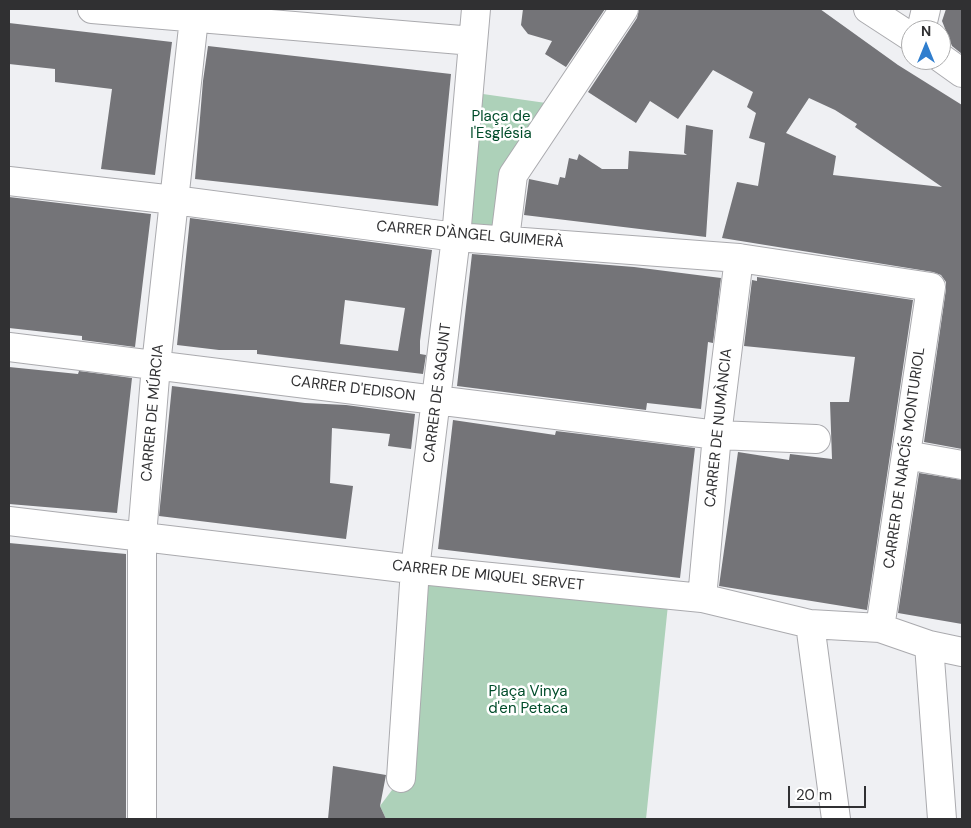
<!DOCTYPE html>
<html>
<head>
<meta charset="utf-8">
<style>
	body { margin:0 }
	#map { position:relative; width:971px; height:828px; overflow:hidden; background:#eff0f3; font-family:"DM Sans",sans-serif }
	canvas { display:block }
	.frame { position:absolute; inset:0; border:10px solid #303032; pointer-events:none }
	.north { position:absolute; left:901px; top:20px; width:50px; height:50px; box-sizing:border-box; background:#fff; border:1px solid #acacad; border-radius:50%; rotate:0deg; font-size:14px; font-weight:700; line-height:20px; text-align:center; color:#303032 }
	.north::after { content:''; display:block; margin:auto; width:18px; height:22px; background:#307ece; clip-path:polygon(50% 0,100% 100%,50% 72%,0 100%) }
	.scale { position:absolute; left:788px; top:786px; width:78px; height:22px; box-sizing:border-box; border:2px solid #303032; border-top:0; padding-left:6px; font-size:15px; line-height:18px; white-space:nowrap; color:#303032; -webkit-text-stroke:4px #fff; paint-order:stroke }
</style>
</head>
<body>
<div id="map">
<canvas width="971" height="828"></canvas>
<div class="frame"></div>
<div class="north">N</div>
<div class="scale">20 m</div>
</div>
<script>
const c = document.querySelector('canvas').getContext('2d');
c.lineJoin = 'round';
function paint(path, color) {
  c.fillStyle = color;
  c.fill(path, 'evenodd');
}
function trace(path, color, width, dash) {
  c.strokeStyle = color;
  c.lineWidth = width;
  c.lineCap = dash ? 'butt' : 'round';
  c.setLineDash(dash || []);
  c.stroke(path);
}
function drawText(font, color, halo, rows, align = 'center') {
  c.font = font + ' "DM Sans",sans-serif';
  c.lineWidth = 5;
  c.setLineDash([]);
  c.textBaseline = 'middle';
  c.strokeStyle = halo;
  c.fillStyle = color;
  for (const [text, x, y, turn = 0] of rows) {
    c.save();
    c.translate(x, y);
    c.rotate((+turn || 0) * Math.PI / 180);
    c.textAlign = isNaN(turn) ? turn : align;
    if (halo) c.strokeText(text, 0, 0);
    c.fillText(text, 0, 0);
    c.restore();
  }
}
paint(new Path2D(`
	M476 93 546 103 498 228 465 223Z
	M420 570 669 595 646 819H386L380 806 401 778Z`), '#add1b9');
paint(new Path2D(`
	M523 9H605L566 67 545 54 552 41 528 34 524 29 521 25Z
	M639 9H820L898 65 962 105V449L924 442 946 289V282L941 275 933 272 722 238 737 182 758 186 765 143 749 138 756 113 747 107 753 92 713 70 678 119 650 101 636 123 588 92 637 18ZM809 98 835 110 857 124 855 127 942 187 833 175 836 156 786 133Z
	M946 9H962V54L952 46 942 21Z
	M9 23 172 42 155 175 101 169 112 89 55 82V69L9 64Z
	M208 46 451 74 438 206 195 179 203 81Z
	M686 125 713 130 706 237 524 215 529 179 558 185 560 177 565 178 569 158 577 160 579 154 602 169H628L629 151 687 155 684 153Z
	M9 197 151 214 135 347 82 340V336L9 328Z
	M190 218 432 250 420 341V354L426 355 423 374 257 354V350H219L177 345ZM345 300 405 308 398 351 340 344Z
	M472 254 634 267 721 278 713 343 708 342 701 409 647 403 646 410 457 386Z
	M757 277 913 300 867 610 719 586 738 452 789 460 790 454 832 459 830 402H849L855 357 744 346 752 280 757 281Z
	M9 367 78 374 79 371 132 378 117 513 9 504Z
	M172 386 305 403 346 405 415 414 411 449 388 446 390 434 332 428 330 483 353 486 346 539 159 516Z
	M453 420 555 435 556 431 695 448 680 578 438 549Z
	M919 473 962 480V624L898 613Z
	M9 543 126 554V819H9Z
	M333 766 386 775 380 806 386 819H328Z`), '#747478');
const minor = new Path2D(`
	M92 9 473 41
	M868 9 911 37
	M921 30 926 9
	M941 58 962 73
	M9 181 174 200 456 237 739 258 931 287 880 628
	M505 239 513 175 624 9
	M9 347 717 435 816 439
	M906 455 962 465
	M9 521 420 570 702 598 810 624 880 628 929 645 962 652
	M702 598 717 435 739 258
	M810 624 836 819
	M929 645 942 819
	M401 778 415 569 456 237 476 9
	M142 819V536L156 365 195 9`);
trace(minor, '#aaaaae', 30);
trace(minor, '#fff', 28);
drawText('15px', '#004c2a', '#fff', [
	["Plaça de",501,117],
	["l'Església",501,134],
	["Plaça Vinya",528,692],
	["d'en Petaca",528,709]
]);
drawText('15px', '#303032', '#fff', [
	["CARRER D'ÀNGEL GUIMERÀ",470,235,5],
	["CARRER D'EDISON",353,389,7],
	["CARRER DE SAGUNT",438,393,-83],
	["CARRER DE MÚRCIA",153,413,-85],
	["CARRER DE NUMÀNCIA",719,428,-84],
	["CARRER DE NARCÍS MONTURIOL",905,458,-82],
	["CARRER DE MIQUEL SERVET",488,576,6]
]);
</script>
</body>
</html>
